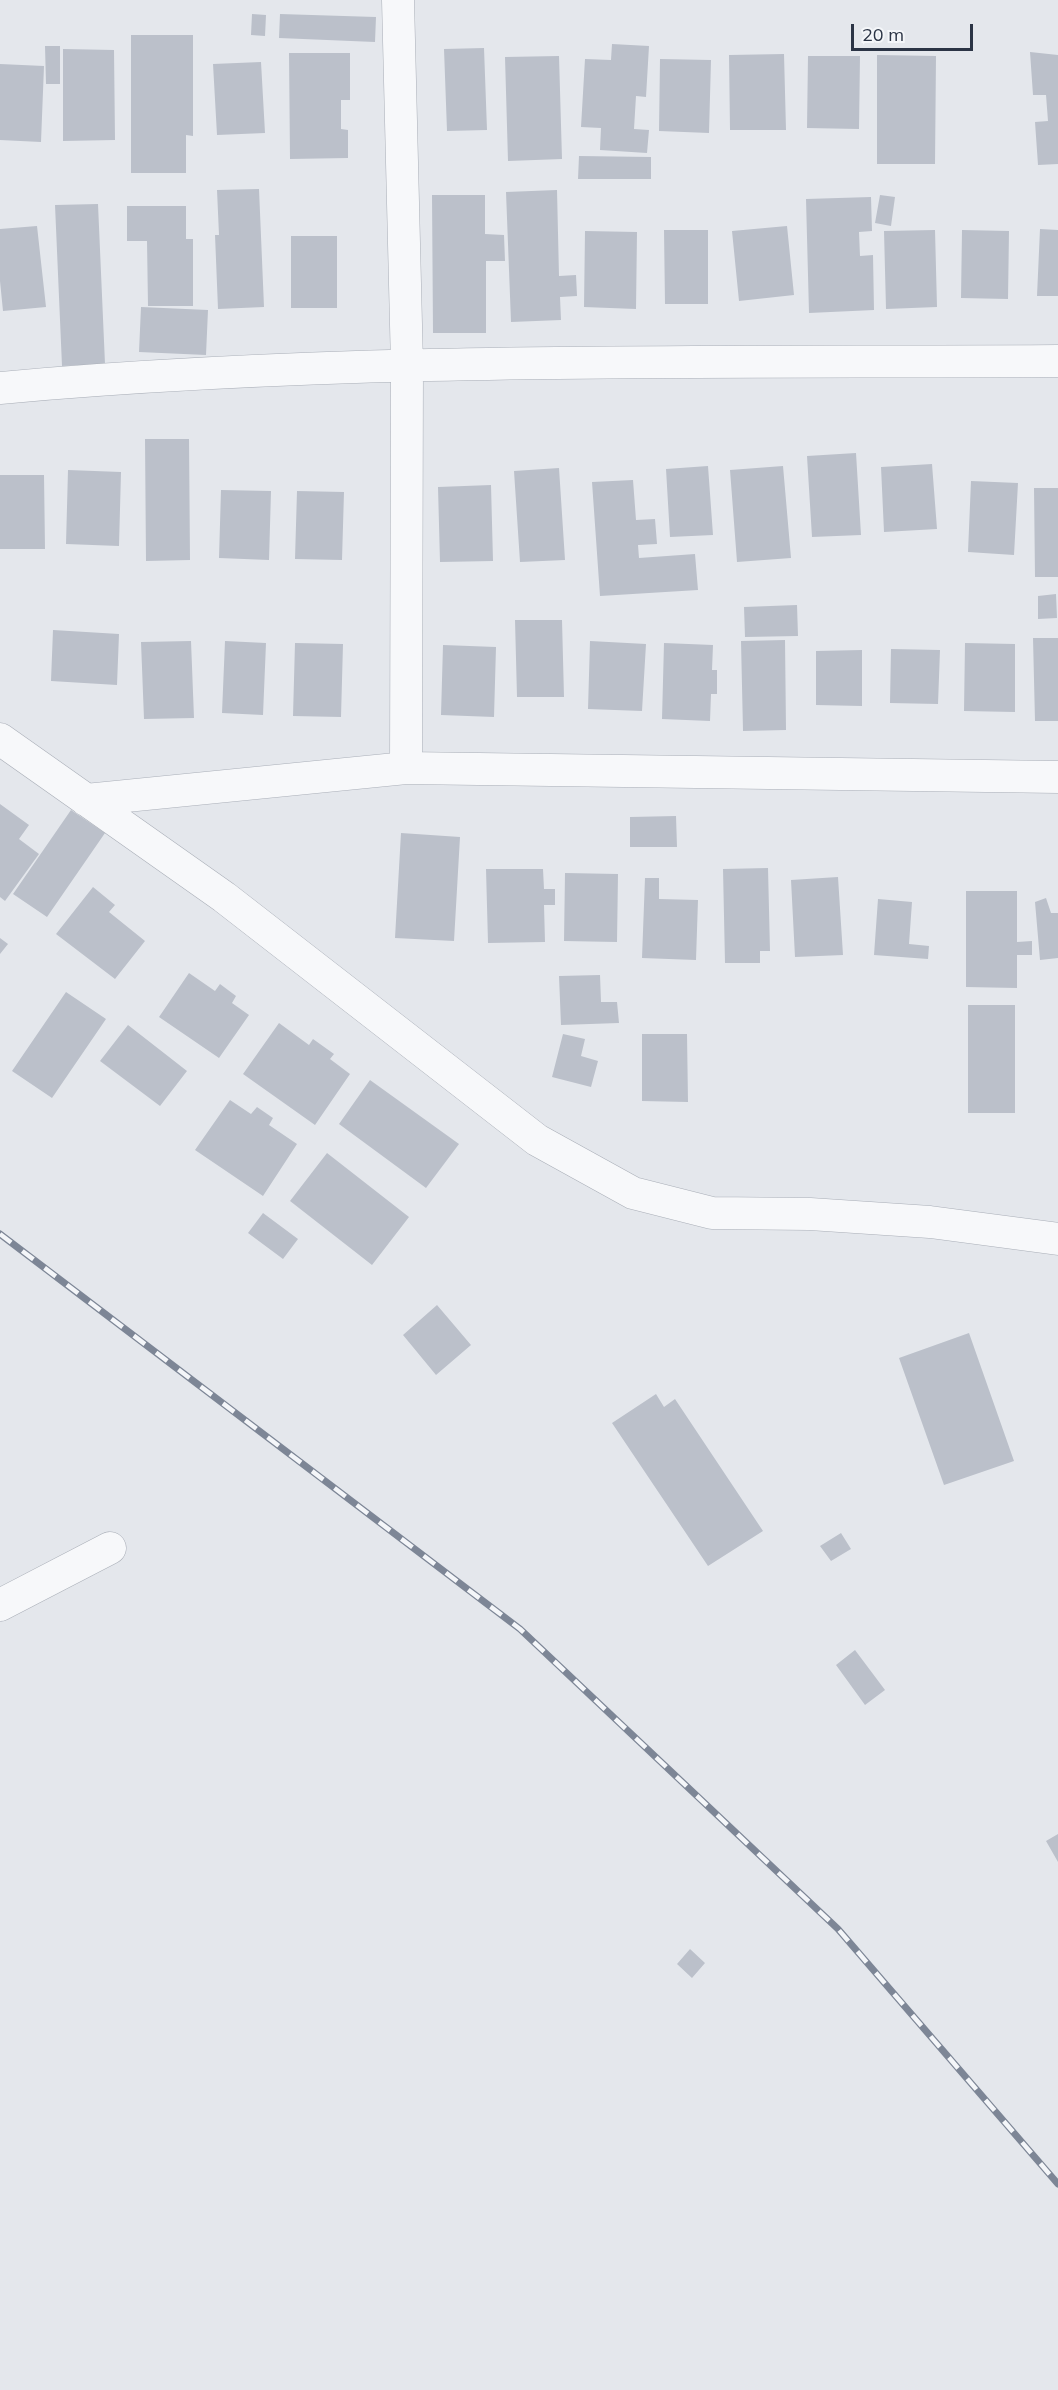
<!DOCTYPE html>
<html>
<head>
<meta charset="utf-8">
<style>
	body { margin:0 }
	#map { position:relative; width:1058px; height:2390px; overflow:hidden; background:#e4e7ec; font-family:Mulish,sans-serif }
	canvas { display:block }
	.scale { position:absolute; left:851px; top:24px; width:122px; height:27px; box-sizing:border-box; border:3px solid #2b3445; border-top:0; padding-left:8px; font-size:18px; line-height:21px; white-space:nowrap; color:#2b3445; -webkit-text-stroke:4px #f4f6f9; paint-order:stroke }
</style>
</head>
<body>
<div id="map">
<canvas width="1058" height="2390"></canvas>
<div class="scale">20 m</div>
</div>
<script>
const c = document.querySelector('canvas').getContext('2d');
c.lineJoin = 'round';
function paint(path, color) {
  c.fillStyle = color;
  c.fill(path, 'evenodd');
}
function trace(path, color, width, dash) {
  c.strokeStyle = color;
  c.lineWidth = width;
  c.lineCap = dash ? 'butt' : 'round';
  c.setLineDash(dash || []);
  c.stroke(path);
}
paint(new Path2D(`
	M252 14 266 15 265 36 251 35Z
	M280 14 376 17 375 42 279 38Z
	M131 35H193V136L186 135V173H131Z
	M612 44 649 46 646 97 636 96 634 129 649 130 647 153 600 150 601 128 581 127 585 59 611 60Z
	M45 46H60V84H46Z
	M484 48 487 130 447 131 444 49Z
	M63 49 114 50 115 140 63 141Z
	M1030 52 1058 55V164L1038 165 1035 122 1048 121 1046 95H1033Z
	M289 53H350V100H341V129L348 130V158L290 159Z
	M784 54 786 130H730L729 55Z
	M877 55 936 56 935 164H877Z
	M559 56 562 159 508 161 505 57Z
	M808 56H860L859 129 807 128Z
	M660 59 711 60 709 133 659 131Z
	M261 62 265 133 217 135 213 64Z
	M0 64 44 66 41 142 0 140Z
	M579 156 651 157V179H578Z
	M259 189 264 307 218 309 215 235H219L217 190Z
	M557 190 559 276 576 275 577 296 560 297 561 320 511 322 506 192Z
	M432 195H485V234L504 235 505 261H486V333H433Z
	M880 195 895 197 891 226 875 223Z
	M871 197 872 231 859 232 860 256 873 255 874 310 809 313 806 199Z
	M98 204 105 364 62 366 55 205Z
	M127 206H186V239H193V306H148L147 241H127Z
	M37 226 46 307 3 311 0 281V229Z
	M787 226 794 295 739 301 732 231Z
	M1040 229 1058 230V296H1037Z
	M664 230H708V304H665Z
	M935 230 937 307 886 309 884 231Z
	M962 230 1009 231 1008 299 961 298Z
	M585 231 637 232 636 309 584 307Z
	M291 236H337V308H291Z
	M141 307 208 310 206 355 139 352Z
	M145 439H189L190 560 146 561Z
	M856 453 861 535 812 537 807 456Z
	M932 464 937 529 884 532 881 467Z
	M708 466 713 535 670 537 666 469Z
	M783 466 791 558 737 562 730 470Z
	M559 468 565 560 520 562 514 471Z
	M68 470 121 472 119 546 66 544Z
	M0 475H44L45 549H0Z
	M633 480 636 520 655 519 657 544 638 545 639 558 695 554 698 590 600 596 592 482Z
	M971 481 1018 483 1014 555 968 552Z
	M491 485 493 561 440 562 438 487Z
	M1034 488H1058V577H1035Z
	M221 490 271 491 269 560 219 558Z
	M297 491 344 492 342 560 295 559Z
	M1056 594 1057 618 1038 619V596Z
	M797 605 798 636 745 637 744 607Z
	M515 620H562L564 697H517Z
	M53 630 119 634 117 685 51 681Z
	M1033 638H1058V721H1035Z
	M785 640 786 730 743 731 741 641Z
	M191 641 194 718 144 719 141 642Z
	M225 641 266 643 263 715 222 713Z
	M590 641 646 644 642 711 588 709Z
	M295 643 343 644 341 717 293 716Z
	M664 643 713 645 712 670H717V694H711L710 721 662 719Z
	M965 643 1015 644V712L964 711Z
	M443 645 496 647 494 717 441 715Z
	M891 649 940 650 938 704 890 703Z
	M862 650V706L816 705V651Z
	M0 804 29 825 19 839 39 854 5 901 0 897Z
	M71 810 105 833 47 917 13 894Z
	M676 816 677 847H630V817Z
	M401 833 460 837 454 941 395 938Z
	M768 868 770 951H760V963H725L723 869Z
	M486 869H543L544 889H555V905H544L545 942 488 943Z
	M565 873 618 874 617 942 564 941Z
	M838 877 843 955 795 957 791 880Z
	M645 878H659V899L698 900 696 960 642 958Z
	M93 887 115 905 109 912 145 941 115 979 56 934Z
	M966 891H1017V942L1032 941V955H1017V988L966 987Z
	M1046 898 1051 913H1058V958L1040 960 1035 902Z
	M878 899 912 902 909 944 929 946 928 959 874 955Z
	M0 938 8 944 0 954Z
	M189 973 215 991 220 984 236 996 232 1003 249 1015 219 1058 159 1017Z
	M600 975 601 1002H617L619 1023 561 1025 559 976Z
	M66 992 106 1019 52 1098 12 1071Z
	M968 1005H1015V1113H968Z
	M279 1023 309 1045 313 1039 334 1054 330 1059 350 1074 315 1125 243 1074Z
	M128 1025 187 1071 160 1106 100 1061Z
	M563 1034 585 1039 581 1056 598 1061 591 1087 552 1077Z
	M642 1034H687L688 1102 642 1101Z
	M370 1080 459 1144 426 1188 339 1124Z
	M230 1100 251 1114 257 1107 273 1118 269 1125 297 1144 263 1196 195 1150Z
	M327 1153 409 1217 372 1265 290 1201Z
	M263 1213 298 1239 283 1259 248 1233Z
	M437 1305 471 1345 436 1375 403 1335Z
	M969 1333 1014 1461 944 1485 899 1358Z
	M656 1394 664 1407 675 1399 763 1531 708 1566 612 1423Z
	M841 1533 851 1549 831 1561 820 1546Z
	M855 1650 885 1690 865 1705 836 1665Z
	M1058 1834V1862L1046 1841Z
	M690 1949 705 1963 692 1978 677 1964Z`), '#bbc0ca');
const street = new Path2D(`
	M398 0 407 365 406 768
	M0 388C351 356 706 363 1058 361
	M0 739 224 897 537 1140 633 1193 712 1213 810 1214 930 1222 1058 1239
	M86 800 406 768 1058 777
	M0 1605 110 1548`);
trace(street, '#a9aeb7', 33);
trace(street, '#f7f8fa', 32);
const rail = new Path2D(`
	M0 1234 520 1629 838 1929 1058 2184`);
trace(rail, '#7d8696', 7);
trace(rail, '#f4f6f9', 4.5, [14]);
</script>
</body>
</html>
